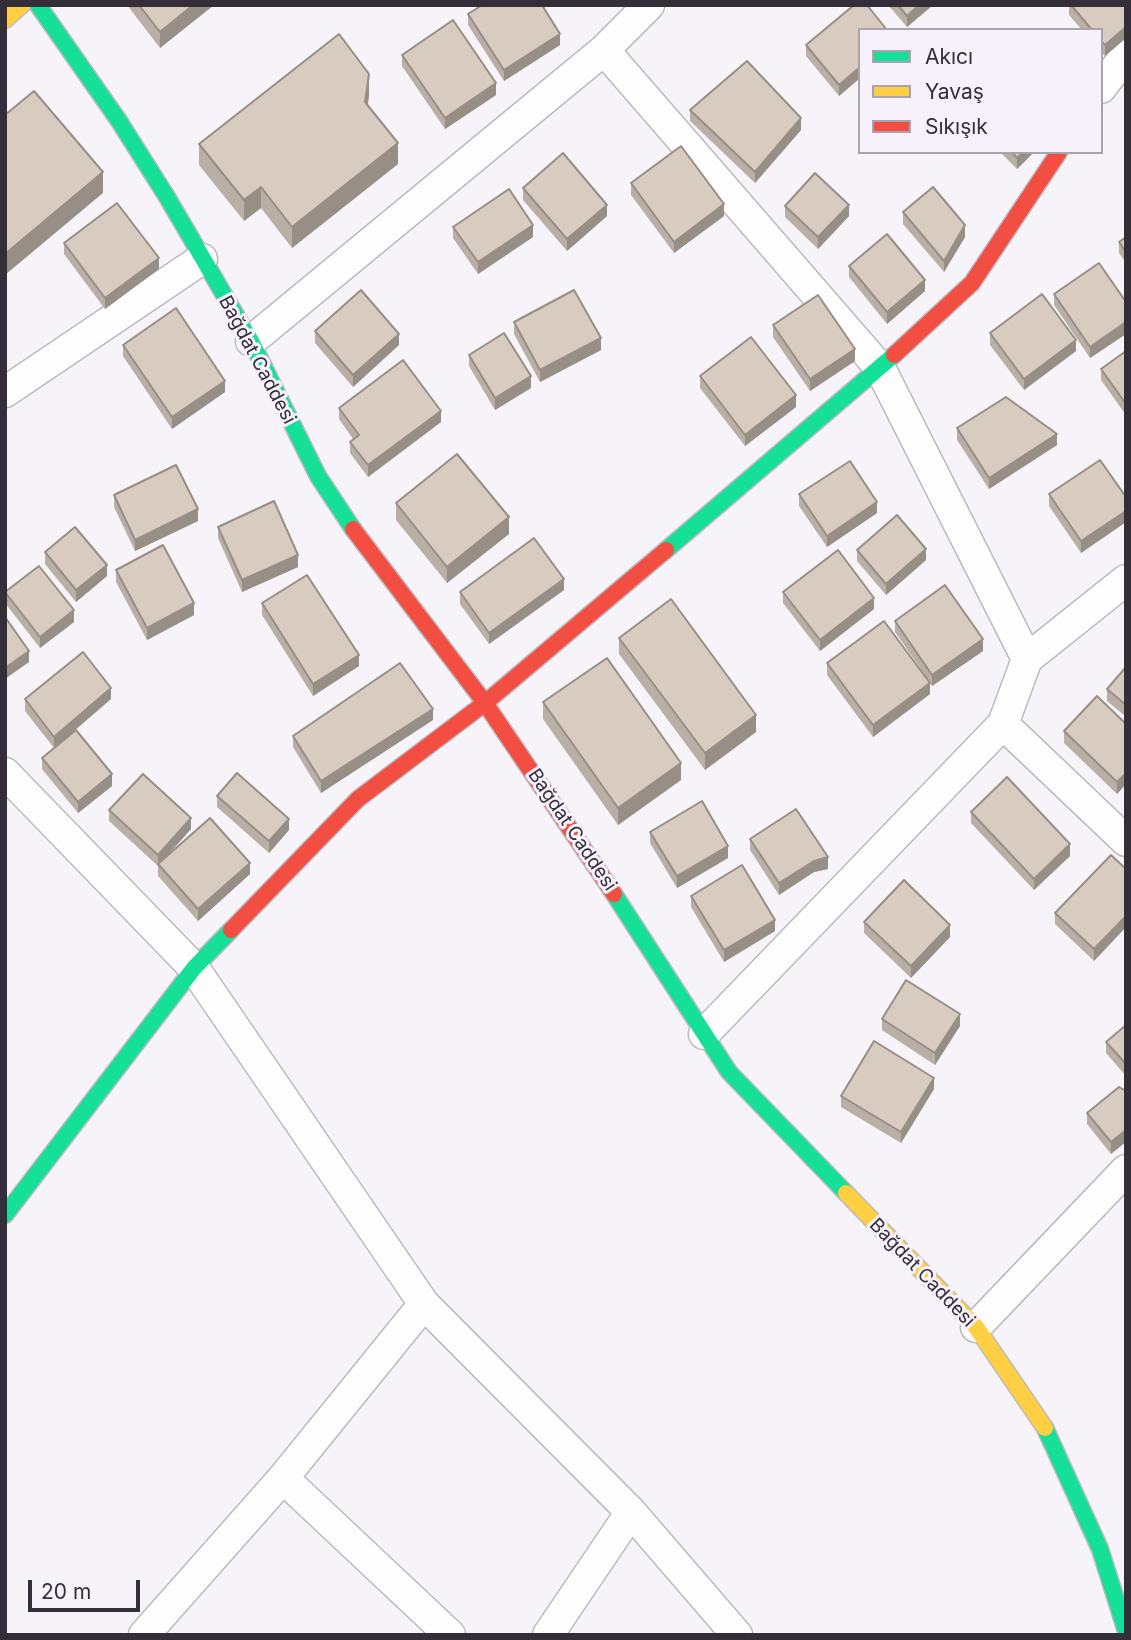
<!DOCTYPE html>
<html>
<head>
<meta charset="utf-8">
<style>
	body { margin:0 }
	#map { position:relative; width:1131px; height:1640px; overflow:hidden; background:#f7f4f9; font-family:Inter,sans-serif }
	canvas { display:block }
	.frame { position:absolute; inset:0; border:7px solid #342e38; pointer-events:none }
	.legend { position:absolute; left:858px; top:28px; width:245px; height:126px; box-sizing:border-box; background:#f7f1fc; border:2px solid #a9a3ae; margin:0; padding:9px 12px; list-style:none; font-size:21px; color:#342e38 }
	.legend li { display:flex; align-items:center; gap:14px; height:35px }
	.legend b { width:35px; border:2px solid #a9a3ae }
	.scale { position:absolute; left:28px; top:1580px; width:112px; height:32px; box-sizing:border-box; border:4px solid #342e38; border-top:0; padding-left:9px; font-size:21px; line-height:24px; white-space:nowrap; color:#342e38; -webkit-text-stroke:5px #f7f1fc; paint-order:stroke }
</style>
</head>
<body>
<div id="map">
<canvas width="1131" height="1640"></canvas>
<div class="frame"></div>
<ul class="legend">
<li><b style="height:9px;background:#16e098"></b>Akıcı</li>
<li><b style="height:9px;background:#ffcf43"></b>Yavaş</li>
<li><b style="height:9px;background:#f24e42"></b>Sıkışık</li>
</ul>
<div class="scale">20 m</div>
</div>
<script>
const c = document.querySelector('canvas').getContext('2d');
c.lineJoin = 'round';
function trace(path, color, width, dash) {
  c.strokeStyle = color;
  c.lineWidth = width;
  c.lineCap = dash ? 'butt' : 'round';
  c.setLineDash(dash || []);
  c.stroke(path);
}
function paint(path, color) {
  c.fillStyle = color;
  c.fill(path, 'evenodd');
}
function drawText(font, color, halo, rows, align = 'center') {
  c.font = font + ' Inter,sans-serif';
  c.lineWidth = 6;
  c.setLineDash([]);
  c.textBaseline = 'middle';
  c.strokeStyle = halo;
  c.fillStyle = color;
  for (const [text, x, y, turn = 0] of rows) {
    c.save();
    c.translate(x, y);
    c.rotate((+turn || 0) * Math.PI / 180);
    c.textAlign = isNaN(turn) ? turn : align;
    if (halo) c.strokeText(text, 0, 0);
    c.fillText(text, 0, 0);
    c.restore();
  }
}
const street = new Path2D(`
	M604 50 880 368 1027 659
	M1101 88 1126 55
	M251 341 604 50 649 5
	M5 392 202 259
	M1003 724 1126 841
	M5 773 194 968 424 1304 631 1512 737 1635
	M704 1034 1003 724 1027 659 1126 580
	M976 1327 1126 1170
	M283 1478 450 1635
	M144 1635 283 1478 424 1304
	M548 1635 631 1512`);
const fast = new Path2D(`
	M38 5 119 121 167 197 251 341 318 476 353 529
	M666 550 894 355
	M614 894 729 1072 846 1193
	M5 1215 194 968 231 930
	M1045 1428 1100 1549 1126 1631`);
const slow = new Path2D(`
	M5 20 22 5
	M846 1193 976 1327 1045 1428`);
const jam = new Path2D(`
	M894 355 972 283 1059 152
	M353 529 485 703 614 894
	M231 930 358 799 485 703 666 550`);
trace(street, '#bdb9c0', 33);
trace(fast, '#bdb9c0', 19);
trace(slow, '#bdb9c0', 19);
trace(jam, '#bdb9c0', 19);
trace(street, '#fefdfe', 30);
trace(fast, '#16e098', 16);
trace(slow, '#ffcf43', 16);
trace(jam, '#f24e42', 16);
paint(new Path2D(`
	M127 5H214L160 48Z
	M888 5H933L907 27Z
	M1069 5H1126V38L1105 56 1101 52V30H1082L1069 15Z
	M468 14 560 45 504 81 468 25Z
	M860 30V78L839 96 806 56V45Z
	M402 55 496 95 445 129 402 66Z
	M369 95 368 105 398 164 292 248 261 208 244 221 199 165V144Z
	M690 110 801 130 755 183 690 121Z
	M1000 152H1034L1017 169Z
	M631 183 724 216 674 253 631 195Z
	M523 188 607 216 567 251 523 200Z
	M785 206 849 216 818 249 785 217Z
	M903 212 965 237 944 272 903 224Z
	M453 227 533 237 478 274 453 238Z
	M1126 237V263L1119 253V242Z
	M64 243 159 269 105 309 64 254Z
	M849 266 925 291 887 324 849 277Z
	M1054 294 1126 302V334L1090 358 1054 305Z
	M514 322 601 350 540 382 514 334Z
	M773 325 855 361 810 391 773 337Z
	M315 331 399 345 353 387 315 343Z
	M990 333 1076 351 1024 390 990 345Z
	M123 345 225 392 172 429 123 356Z
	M1126 351V415L1101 380V369Z
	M469 355 531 388 495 410 469 366Z
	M700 376 796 407 745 446 700 388Z
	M339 408 441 422 368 477 350 453V442L353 439 339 419Z
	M957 428 1057 445 989 489 957 440Z
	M799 494 877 513 827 547 799 506Z
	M1049 494 1126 497V522L1081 553 1049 506Z
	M114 495 198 521 135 551 114 507Z
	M396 503 509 534 447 583 396 520Z
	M218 527 298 567 242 592 218 538Z
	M857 550 926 560 886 595 857 561Z
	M45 552 107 576 76 602 45 564Z
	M116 570 194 615 147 640 116 582Z
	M564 590 489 644 460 604V592Z
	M5 592 74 622 40 648 5 603Z
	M783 592 874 609 820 651 783 603Z
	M262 603 359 666 313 696 262 615Z
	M895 621 983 651 932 686 930 683V694L873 737 827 675V663L925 675 895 632Z
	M619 638 756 732 705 770 619 654Z
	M1126 667V717L1107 701V689Z
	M25 699H111L60 743 112 786 78 813 42 769V758L54 748 25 711Z
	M543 702 681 780 618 825 543 719Z
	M433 720 321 793 293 747V736Z
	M1126 724V784L1117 794 1064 743V731Z
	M217 796 289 830 269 853 217 807Z
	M109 810 191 829 165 858 250 874 198 921 158 876V866L109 821Z
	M971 812 1070 856 1034 890 971 823Z
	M650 832 728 858 677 888 650 843Z
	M750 839 828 869 814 872 779 895 750 850Z
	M1126 869V927L1094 961 1055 924V913Z
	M691 896 775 931 724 962 691 907Z
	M864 922 950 937 911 978 864 933Z
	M882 1019 960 1026 935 1065 882 1030Z
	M1126 1025V1076L1106 1053V1042Z
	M1119 1087 1111 1154 1087 1124V1113Z
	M934 1089 901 1143 841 1107V1096Z`), '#baafa5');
paint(new Path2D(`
	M193 5H214L160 48V32Z
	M919 5H933L907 27V16Z
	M1126 27V38L1105 56V45Z
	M560 34V45L504 81V70Z
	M860 67V78L839 96V85Z
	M369 74V95L365 123V102Z
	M496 83V95L445 129V118Z
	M801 118V130L755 183V172Z
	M398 143V164L292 248V227Z
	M1023 152H1034L1017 169V158Z
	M103 172V193L5 275V254Z
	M261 187V208L244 221V200Z
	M724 204V216L674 253V242Z
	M607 205V216L567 251V239Z
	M849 205V216L818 249V237Z
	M533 225V237L478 274V262Z
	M965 225V237L944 272V261Z
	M159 258V269L105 309V298Z
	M925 280V291L887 324V312Z
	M1126 322V334L1090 358V347Z
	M399 334V345L353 387V375Z
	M601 338V350L540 382V370Z
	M1076 340V351L1024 390V379Z
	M855 349V361L810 391V379Z
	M531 376V388L495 410V398Z
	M225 381V392L172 429V417Z
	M796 395V407L745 446V435Z
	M441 411V422L368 477V465Z
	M1057 434V445L989 489V478Z
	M877 502V513L827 547V536Z
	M198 509V521L135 551V540Z
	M1126 511V522L1081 553V541Z
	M509 517V534L447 583V567Z
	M926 549V560L886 595V584Z
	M298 555V567L242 592V580Z
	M107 565V576L76 602V590Z
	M564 579V590L489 644V633Z
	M874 598V609L820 651V640Z
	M194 603V615L147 640V628Z
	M74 610V622L40 648V637Z
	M983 639V651L932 686V675Z
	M29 651V662L5 679V668Z
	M359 655V666L313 696V684Z
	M930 683V694L873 737V725Z
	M111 688V699L54 748V737Z
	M433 709V720L321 793V781Z
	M756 715V732L705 770V753Z
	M681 763V780L618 825V808Z
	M1126 773V784L1117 794V782Z
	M112 774V786L78 813V802Z
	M191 818V829L158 866V855Z
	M289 819V830L269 853V841Z
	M1070 844V856L1034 890V879Z
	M728 846V858L677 888V876Z
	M828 857V869L814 872 779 895V883L814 861Z
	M250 863V874L198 921V909Z
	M1126 916V927L1094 961V949Z
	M775 920V931L724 962V950Z
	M950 925V937L911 978V966Z
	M960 1014V1026L935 1065V1053Z
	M934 1078V1089L901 1143V1132Z
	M1126 1130V1142L1111 1154V1142Z`), '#978e86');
const building = new Path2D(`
	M139 5H193L160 32Z
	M482 5H542L560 34 504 70 468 14Z
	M854 5H867L887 30H860V67L839 85 806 45Z
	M898 5H919L907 16Z
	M1071 5H1126V27L1105 45 1101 41V30H1092Z
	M453 20 496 83 445 118 402 55Z
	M339 34 369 74 365 102 398 143 292 227 261 187 244 200 199 144Z
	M747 61 801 118 755 172 690 110Z
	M34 91 103 172 5 254V115Z
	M681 146 724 204 674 242 631 183Z
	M1012 152H1023L1017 158Z
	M563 153 607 205 567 239 523 188Z
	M815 173 849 205 818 237 785 206Z
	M933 187 965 225 944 261 903 212Z
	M509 189 533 225 478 262 453 227Z
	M117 203 159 258 105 298 64 243Z
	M887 234 925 280 887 312 849 266Z
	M1126 237V252L1119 242Z
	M1099 263 1126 302V322L1090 347 1054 294Z
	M361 290 399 334 353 375 315 331Z
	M574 290 601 338 540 370 514 322Z
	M1042 294 1076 340 1024 379 990 333Z
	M818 295 855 349 810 379 773 325Z
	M176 308 225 381 172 417 123 345Z
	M504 333 531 376 495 398 469 355Z
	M751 337 796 395 745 435 700 376Z
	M1126 351V404L1101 369Z
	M403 360 441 411 368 465 350 442 359 435 339 408Z
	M1006 397 1057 434 989 478 957 428Z
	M457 454 509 517 447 567 396 503Z
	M1100 460 1126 497V511L1081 541 1049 494Z
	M850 461 877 502 827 536 799 494Z
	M176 465 198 509 135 540 114 495Z
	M274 501 298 555 242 580 218 527Z
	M897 515 926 549 886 584 857 550Z
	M75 527 107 565 76 590 45 552Z
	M534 538 564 579 489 633 460 592Z
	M163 545 194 603 147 628 116 570Z
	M838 550 874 598 820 640 783 592Z
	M39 566 74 610 40 637 5 592Z
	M307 575 359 655 313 684 262 603Z
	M945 585 983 639 932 675 895 621Z
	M671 599 756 715 705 753 619 638Z
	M5 617 29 651 5 668Z
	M884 621 930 683 873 725 827 663Z
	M83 652 111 688 54 737 25 699Z
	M607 658 681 763 618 808 543 702Z
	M400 663 433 709 321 781 293 736Z
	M1126 667V705L1107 689Z
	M1097 696 1126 724V773L1117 782 1064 731Z
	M76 730 112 774 78 802 42 758Z
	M237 773 289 819 269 841 217 796Z
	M143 774 191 818 158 855 109 810Z
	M1007 777 1070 844 1034 879 971 812Z
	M702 801 728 846 677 876 650 832Z
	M796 809 828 857 814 861 779 883 750 839Z
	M210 818 250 863 198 909 158 864Z
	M1111 855 1126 869V916L1094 949 1055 913Z
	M742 865 775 920 724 950 691 896Z
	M904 880 950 925 911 966 864 922Z
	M906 980 960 1014 935 1053 882 1019Z
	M1126 1025V1064L1106 1042Z
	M874 1041 934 1078 901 1132 841 1096Z
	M1119 1087 1126 1091V1130L1111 1142 1087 1113Z`);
paint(building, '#d8cbc0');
trace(building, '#978e86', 2);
drawText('19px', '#342e38', '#f7f1fc', [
	["Bağdat Caddesi",257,360,62],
	["Bağdat Caddesi",572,830,56],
	["Bağdat Caddesi",922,1273,46]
]);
</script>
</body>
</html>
